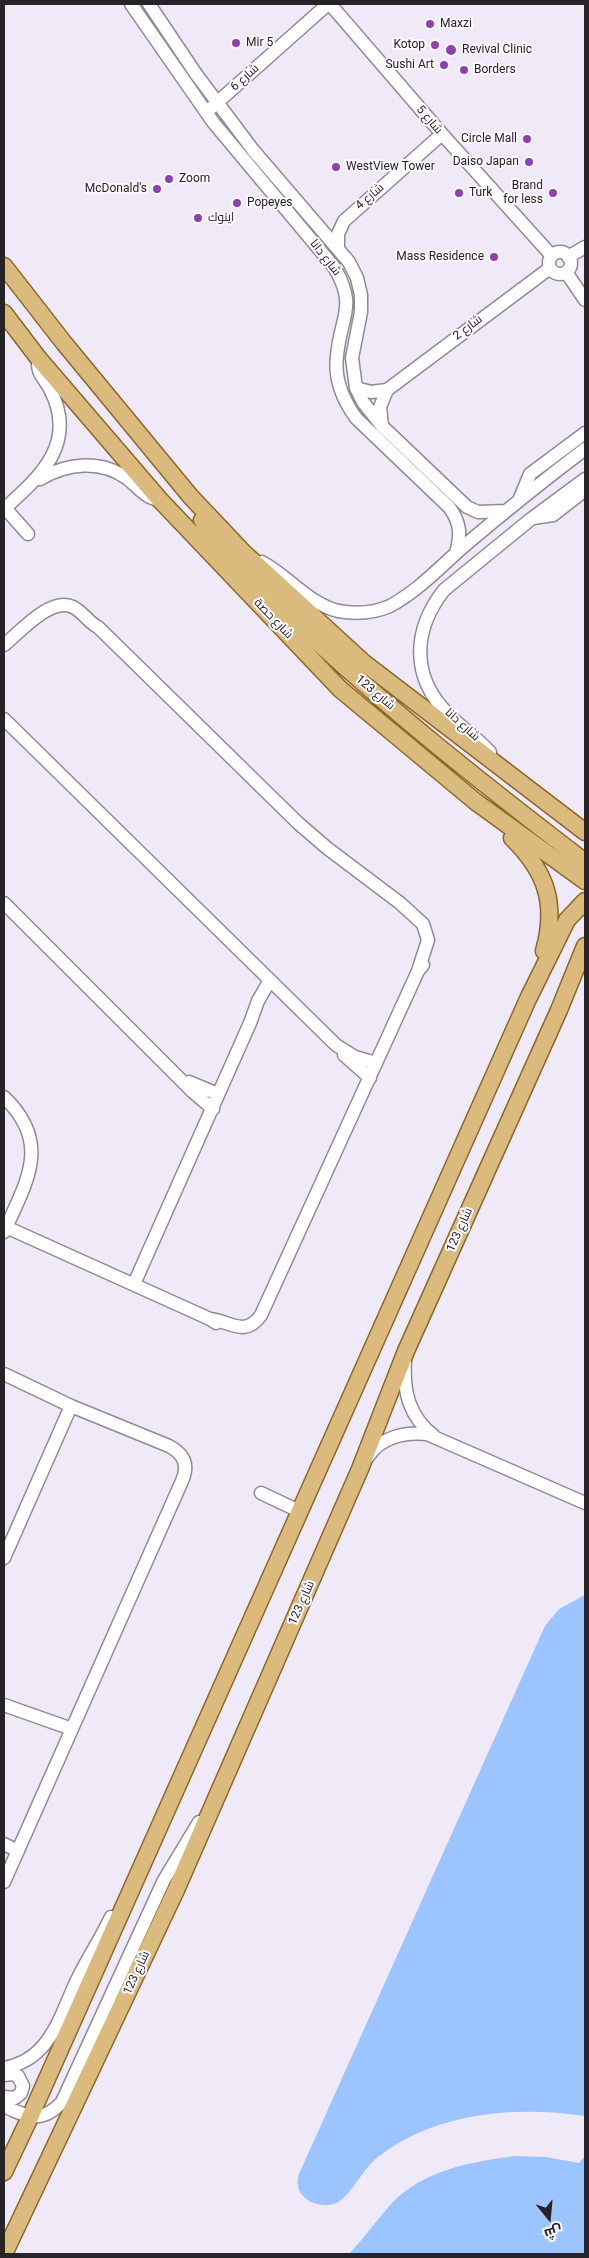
<!DOCTYPE html>
<html>
<head>
<meta charset="utf-8">
<style>
	body { margin:0 }
	#map { position:relative; width:589px; height:2258px; overflow:hidden; background:#f0e9f8; font-family:Roboto,Cairo,sans-serif }
	canvas { display:block }
	.frame { position:absolute; inset:0; border:5px solid #262429; pointer-events:none }
	.north { position:absolute; left:524px; top:2193px; width:50px; height:50px; -webkit-text-stroke:4px #fbf8fe; paint-order:stroke; rotate:163deg; font-size:14px; font-weight:700; line-height:20px; text-align:center; color:#262429 }
	.north::after { content:''; display:block; margin:auto; width:18px; height:22px; background:#262429; clip-path:polygon(50% 0,100% 100%,50% 72%,0 100%) }
</style>
</head>
<body>
<div id="map">
<canvas width="589" height="2258"></canvas>
<div class="frame"></div>
<div class="north">ش</div>
</div>
<script>
const c = document.querySelector('canvas').getContext('2d');
c.lineJoin = 'round';
function paint(path, color) {
  c.fillStyle = color;
  c.fill(path, 'evenodd');
}
function trace(path, color, width, dash) {
  c.strokeStyle = color;
  c.lineWidth = width;
  c.lineCap = dash ? 'butt' : 'round';
  c.setLineDash(dash || []);
  c.stroke(path);
}
function drawText(font, color, halo, rows, align = 'center') {
  c.font = font + ' Roboto,Cairo,sans-serif';
  c.lineWidth = 4;
  c.setLineDash([]);
  c.textBaseline = 'middle';
  c.strokeStyle = halo;
  c.fillStyle = color;
  for (const [text, x, y, turn = 0] of rows) {
    c.save();
    c.translate(x, y);
    c.rotate((+turn || 0) * Math.PI / 180);
    c.textAlign = isNaN(turn) ? turn : align;
    if (halo) c.strokeText(text, 0, 0);
    c.fillText(text, 0, 0);
    c.restore();
  }
}
paint(new Path2D(`
	M585 1595V2116C515 2106 436 2112 378 2157 363 2168 353 2193 338 2202 324 2210 301 2202 298 2186 297 2182 298 2177 299 2174L545 1626 559 1609Z
	M514 2156 546 2157 579 2163 585 2156V2254H349C364 2238 377 2220 391 2204 423 2170 471 2162 514 2156Z`), '#9cc4fe');
const minor = new Path2D(`
	M131 4 213 122 334 267C358 307 340 317 337 356 334 379 343 400 356 418L449 507C461 523 461 535 456 553
	M149 4 196 74 253 150 349 262 357 278 361 295V312L352 358 356 388 363 402 382 426 467 507 478 512 506 511
	M330 4 442 134 552 256
	M211 108 328 4
	M338 249V234L344 221 442 134
	M549 263a11 11 0 1 1 22 0a11 11 0 1 1-22 0Z
	M568 257 585 247
	M566 272 585 300
	M356 388 371 392 387 390 550 268
	M382 426 380 407 387 390
	M40 479C67 463 101 459 128 479 139 488 145 498 160 500
	M520 498 530 474 585 433
	M5 508 28 534
	M4 509C41 476 78 443 50 389 45 379 35 372 39 359
	M533 518 553 515 585 490
	M262 562C288 576 309 604 338 611 355 614 374 613 390 606 418 591 440 567 464 546 503 513 544 480 585 449
	M4 645C20 632 51 596 73 607 83 612 89 623 98 627L298 823 327 848 400 903 423 924 428 940 418 971
	M4 719 336 1045 355 1057 376 1063
	M490 752C477 738 462 728 449 715 411 678 412 631 444 590L531 519 585 479
	M4 903 193 1092 213 1109
	M344 1055 370 1078
	M189 1082 218 1094
	M4 1097C52 1143 27 1181 4 1232
	M6 1227 210 1319 216 1323
	M134 1284 250 1023 258 1001 270 980
	M210 1319C230 1321 245 1338 261 1315L418 971 423 965
	M405 1361C403 1391 409 1417 434 1436
	M4 1374 71 1406 169 1446C184 1454 189 1465 182 1481L4 1882
	M368 1457C380 1437 405 1432 427 1434L585 1503
	M261 1493 299 1511
	M4 1558 71 1406
	M4 1705 72 1729
	M4 1844 18 1851
	M4 2068C19 2065 33 2058 43 2046 59 2028 67 2000 78 1978 88 1958 101 1938 111 1917
	M4 2075 12 2074 18 2076 23 2086 21 2093 15 2098 4 2097
	M4 2106C27 2117 42 2124 62 2102L164 1880 199 1822`);
const major = new Path2D(`
	M4 266 64 343 191 497 244 553 363 662 585 832
	M4 313 39 359 160 500 340 689 476 802 585 881
	M202 520C226 560 264 591 297 623 388 709 486 786 585 862
	M512 838C547 872 557 905 544 951
	M4 2172 30 2117 528 999 567 920 585 901
	M4 2254 176 1890 360 1469 406 1351 559 1010 585 946`);
trace(minor, '#908a98', 15);
trace(major, '#8b6828', 19);
trace(minor, '#fff', 12);
trace(major, '#daba7d', 16);
for (const [x, y, r, color] of [
	[430,24,5,"#913fae"],
	[236,43,5,"#913fae"],
	[435,45,5,"#913fae"],
	[451,50,6,"#913fae"],
	[444,65,5,"#913fae"],
	[464,70,5,"#913fae"],
	[527,139,5,"#913fae"],
	[529,162,5,"#913fae"],
	[336,167,5,"#913fae"],
	[169,179,5,"#913fae"],
	[157,189,5,"#913fae"],
	[459,193,5,"#913fae"],
	[553,193,5,"#913fae"],
	[237,203,5,"#913fae"],
	[198,218,5,"#913fae"],
	[494,257,5,"#913fae"]
]) {
  const dot = new Path2D();
  dot.arc(x, y, r, 0, 2 * Math.PI);
  c.fillStyle = color;
  c.fill(dot);
  trace(dot, '#fbf8fe', 2);
}
drawText('12px', '#262429', '#fbf8fe', [
	["Maxzi",440,24],
	["Mir 5",246,43],
	["Kotop",425,45,"right"],
	["Revival Clinic",462,50],
	["Sushi Art",434,65,"right"],
	["Borders",474,70],
	["Circle Mall",517,139,"right"],
	["Daiso Japan",519,162,"right"],
	["WestView Tower",346,167],
	["Zoom",179,179],
	["Brand",543,186,"right"],
	["for less",543,200,"right"],
	["McDonald's",147,189,"right"],
	["Turk",469,193],
	["Popeyes",247,203],
	["اينوك",208,218],
	["Mass Residence",484,257,"right"]
], 'left');
drawText('12px', '#262429', '#fbf8fe', [
	["شارع 6",245,78,-42],
	["شارع 5",429,120,49],
	["شارع 4",370,197,-41],
	["شارع دانا",325,258,52],
	["شارع 2",468,328,-37],
	["شارع حصة",273,619,46],
	["شارع 123",375,693,40],
	["شارع دانا",462,725,42],
	["شارع 123",460,1230,-66],
	["شارع 123",302,1603,-66],
	["شارع 123",137,1973,-65]
]);
</script>
</body>
</html>
